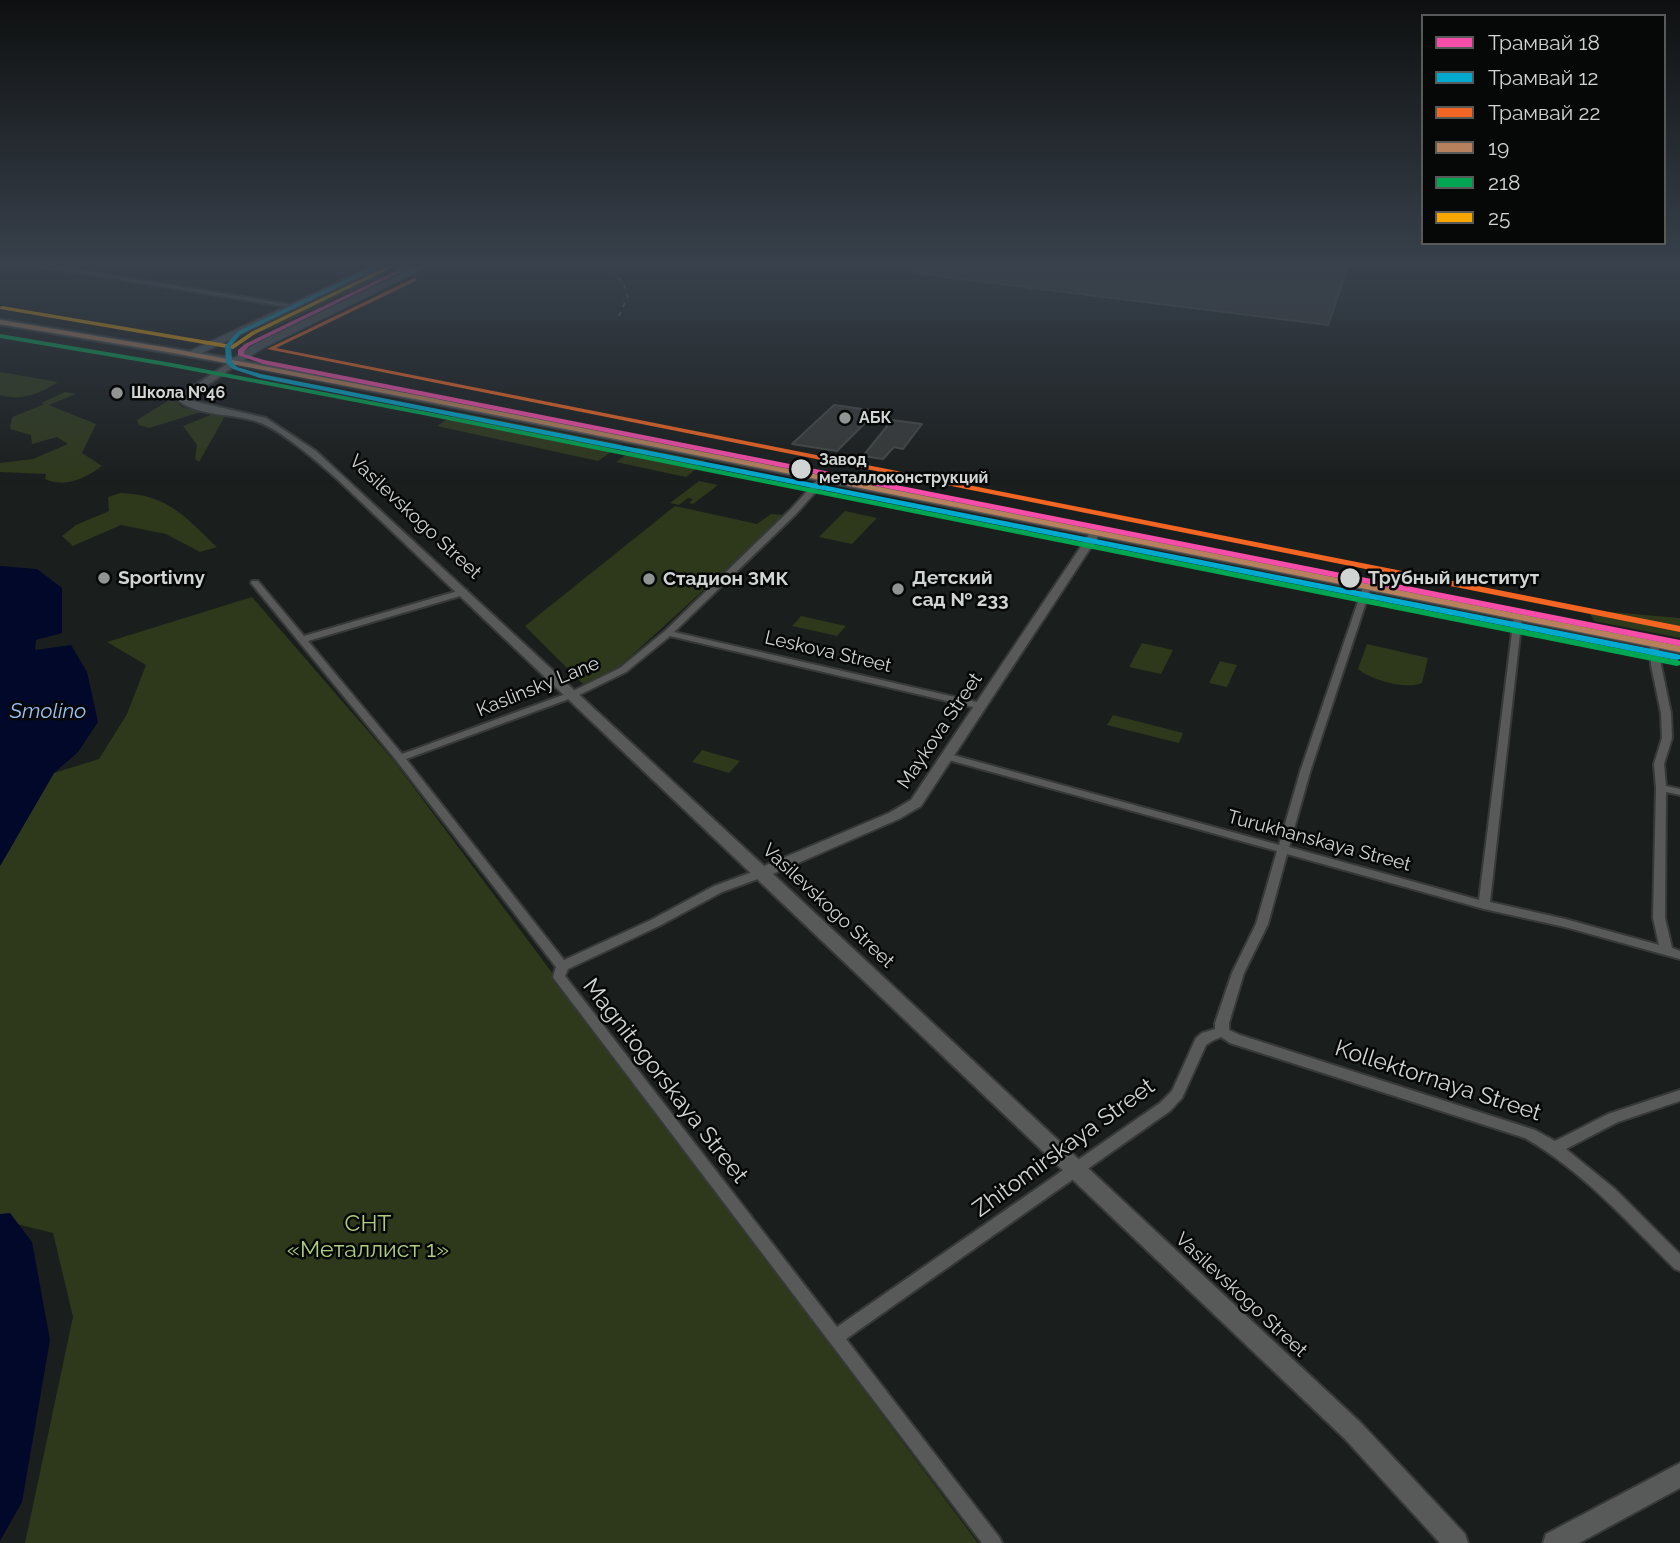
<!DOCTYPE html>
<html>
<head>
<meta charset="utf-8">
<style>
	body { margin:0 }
	#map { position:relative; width:1680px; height:1543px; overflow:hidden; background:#1a1e1d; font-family:Raleway,sans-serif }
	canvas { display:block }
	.legend { position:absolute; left:1421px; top:14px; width:245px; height:231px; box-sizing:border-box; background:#060808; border:2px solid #575a59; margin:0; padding:9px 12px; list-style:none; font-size:21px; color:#d0d4d3 }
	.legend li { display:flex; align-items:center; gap:14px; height:35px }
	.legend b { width:35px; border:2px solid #575a59 }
</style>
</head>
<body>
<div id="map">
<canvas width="1680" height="1543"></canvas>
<ul class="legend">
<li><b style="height:9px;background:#f54da8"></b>Трамвай 18</li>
<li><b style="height:9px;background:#00a9ce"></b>Трамвай 12</li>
<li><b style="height:9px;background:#f26522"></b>Трамвай 22</li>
<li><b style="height:9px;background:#b6815c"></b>19</li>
<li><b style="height:9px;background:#00a651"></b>218</li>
<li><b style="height:9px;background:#f7a600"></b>25</li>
</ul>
</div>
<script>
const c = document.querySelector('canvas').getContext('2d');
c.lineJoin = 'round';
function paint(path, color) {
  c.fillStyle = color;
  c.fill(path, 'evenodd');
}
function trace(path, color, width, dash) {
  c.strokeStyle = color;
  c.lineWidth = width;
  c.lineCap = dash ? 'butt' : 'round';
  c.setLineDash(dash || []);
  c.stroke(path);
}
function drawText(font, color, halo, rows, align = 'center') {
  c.font = font + ' Raleway,sans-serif';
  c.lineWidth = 5;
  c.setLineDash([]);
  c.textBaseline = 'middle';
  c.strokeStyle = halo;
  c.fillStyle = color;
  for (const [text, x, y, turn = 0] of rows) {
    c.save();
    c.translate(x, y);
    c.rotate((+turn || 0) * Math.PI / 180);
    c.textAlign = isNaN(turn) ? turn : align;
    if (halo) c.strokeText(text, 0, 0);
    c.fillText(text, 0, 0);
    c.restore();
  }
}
paint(new Path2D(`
	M387 267H403L271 329 259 332Z
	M0 372 58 382C39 394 23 401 0 395Z
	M65 392 76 394 49 405 96 424 82 453 102 466C84 479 66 488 45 479L46 474 0 472V463L33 459 68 444 57 437 32 444 31 435 10 429 12 417 45 404 41 403Z
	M168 401H176L182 407 201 412 149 428 139 425 137 420Z
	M458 412 622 444 598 461 437 426Z
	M213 414 225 416 199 462 195 459 197 445 183 426Z
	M637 447 706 461 686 477 616 462Z
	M699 481 718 485 693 504 689 503 693 499 688 498 679 505 670 503Z
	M120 493C168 494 185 517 217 547L200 552 166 534 121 525 73 546 62 536 76 525 109 511 108 497Z
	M675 506 757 524 771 514 786 515 618 668 583 684 525 626Z
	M845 511 877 518 852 544 819 537Z
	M252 597 394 761 978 1543H25L73 1317 53 1233 0 1220V866L54 773 99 759 127 714 146 665 107 642Z
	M1598 611 1680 618V638L1594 621 1590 614Z
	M801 616 846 626 837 636 792 626Z
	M1142 643 1173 650 1161 674 1129 667Z
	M1367 644 1428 658 1422 683C1406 690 1371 680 1358 669Z
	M1220 661 1237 665 1227 687 1209 683Z
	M1113 715 1183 733 1179 743 1107 725Z
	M702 750 740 761 729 773 692 762Z`), '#2e381b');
paint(new Path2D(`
	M0 566 37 569 62 588V633L36 640 35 650 71 645 87 672 98 722 78 752 54 773 0 866Z
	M10 1213 32 1242 50 1340 22 1502 0 1541V1214Z`), '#020829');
const building = new Path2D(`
	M912 267H1348L1328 325 912 273Z
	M834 405 877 411 837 451 792 444Z
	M892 420 922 424 903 449 894 447 883 459 863 456Z`);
paint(building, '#373938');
trace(building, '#454847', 2);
const minor = new Path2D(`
	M45 267H58L298 306 295 308Z
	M821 476 828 478 796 514 674 632 981 703 986 706 984 708 981 709 670 636 626 672 577 696 406 759 564 960 651 920 714 886 758 870H766L768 873 766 876 722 892 659 926 568 969 565 976 837 1327 1160 1103 1172 1091 1196 1038 1202 1033 1215 1029V1023L1232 973 1256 924 1277 851 945 759 944 757 945 755H953L1279 845 1300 772 1363 587 1367 584 1371 587 1310 772 1289 847 1479 900 1514 616 1518 613 1521 614 1522 616 1490 902 1565 919 1659 945 1653 918 1656 788 1654 764 1662 738 1661 713 1651 665 1650 644 1652 642H1658L1661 665 1671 713 1672 738 1664 764 1666 786 1680 789V795L1666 792 1665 918 1672 948 1680 951V959L1565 927 1484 909 1287 854 1268 924 1244 973 1229 1023V1030L1240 1035 1535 1130 1555 1141 1608 1114 1680 1090V1101L1618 1122 1566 1149 1615 1189 1680 1254V1271L1675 1269C1627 1222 1584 1172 1525 1138L1230 1043 1221 1037 1212 1041 1206 1045 1182 1098 1170 1111 846 1339 999 1537 1002 1543H982L555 980 553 977 556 967 396 760 251 583 252 581H258L304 636 461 590H467V594L308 641 402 754 571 692 620 668 665 631 790 510Z`);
const tertiary = new Path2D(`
	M233 360 240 362 192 396 189 400 266 418 316 451 764 866 889 813 911 800 1092 530H1100L1101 532 921 806 899 819 773 874 1361 1423 1465 1534 1468 1543H1440L1345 1439 337 479C319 463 280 429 258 422 234 413 200 417 179 401L185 392Z
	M1680 1463V1488L1579 1543H1543L1546 1534Z`);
const secondary = new Path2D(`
	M236 359 1680 645V653L233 364V360Z`);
const primary = new Path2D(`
	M370 267H382L202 353 234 358 255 344 415 267H427L263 348 236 365 0 325V319L190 351Z`);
trace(minor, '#363938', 4);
trace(tertiary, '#363938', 4);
trace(secondary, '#363938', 3);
trace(primary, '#363938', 3);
paint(minor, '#575a59');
paint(tertiary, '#575a59');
paint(secondary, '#575a59');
paint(primary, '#505a5d');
trace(new Path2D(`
	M609 271 623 282 628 296 617 320`), '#565958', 2, [5, 5]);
paint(new Path2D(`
	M0 320 174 349 426 397 1680 646V652L426 401 174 353 0 324Z`), '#b6815c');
paint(new Path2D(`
	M0 334 172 363 423 411 1677 660 1680 661V665L1677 666 423 415 172 367 0 338Z`), '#00a651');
paint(new Path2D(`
	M386 267H393L255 334 233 349 0 309V307L2 306 232 345 251 332Z`), '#f7a600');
paint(new Path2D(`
	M404 267H411L249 346 244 351V354L264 360 1680 640V646L263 364 238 355V350L245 344Z`), '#f54da8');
paint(new Path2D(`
	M372 267H379L241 334 231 346 232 362 237 367 261 374 1677 654 1680 655V659L1677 660 260 378 233 369 226 363 225 346 237 332Z`), '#00a9ce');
paint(new Path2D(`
	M414 278 417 280 416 281 276 348 1680 626V632L267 349Z`), '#f26522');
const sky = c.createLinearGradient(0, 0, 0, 483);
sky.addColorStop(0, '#0e1010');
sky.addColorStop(0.55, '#38414c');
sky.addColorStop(1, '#38414c00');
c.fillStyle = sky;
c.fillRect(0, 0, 1680, 483);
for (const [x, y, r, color] of [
	[117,393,7,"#909493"],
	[845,418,7,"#909493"],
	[801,469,11,"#d0d4d3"],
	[104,578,7,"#909493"],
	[1350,578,11,"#d0d4d3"],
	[649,579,7,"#909493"],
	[898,589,7,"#909493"]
]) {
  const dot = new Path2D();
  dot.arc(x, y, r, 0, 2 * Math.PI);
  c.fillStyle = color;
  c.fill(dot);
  trace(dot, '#060808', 2.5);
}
drawText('bold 16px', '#d0d4d3', '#060808', [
	["Школа №46",131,393],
	["АБК",859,418]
], 'left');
drawText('bold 16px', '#d0d4d3', '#060808', [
	["Завод",819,460],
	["металлоконструкций",819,478]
], 'left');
drawText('19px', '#d0d4d3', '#060808', [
	["Vasilevskogo Street",415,517,43],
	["Leskova Street",828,652,13],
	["Kaslinsky Lane",538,687,-22],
	["Maykova Street",940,731,-56],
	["Turukhanskaya Street",1319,841,15],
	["Vasilevskogo Street",828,906,43],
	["Vasilevskogo Street",1241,1295,43]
]);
drawText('bold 19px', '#d0d4d3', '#060808', [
	["Sportivny",118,578],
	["Детский",912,578],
	["сад № 233",912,600],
	["Стадион ЗМК",663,579]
], 'left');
drawText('bold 19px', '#d0d4d3', '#060808', [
	["Трубный институт",1368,578]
], 'left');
drawText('italic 21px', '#9bc1f6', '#060808', [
	["Smolino",48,712]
]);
drawText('23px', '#d0d4d3', '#060808', [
	["Magnitogorskaya Street",665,1081,52],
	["Kollektornaya Street",1438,1081,18],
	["Zhitomirskaya Street",1064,1148,-36]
]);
drawText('23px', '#b0cd7e', '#060808', [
	["СНТ",368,1224],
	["«Металлист 1»",368,1250]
]);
</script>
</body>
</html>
